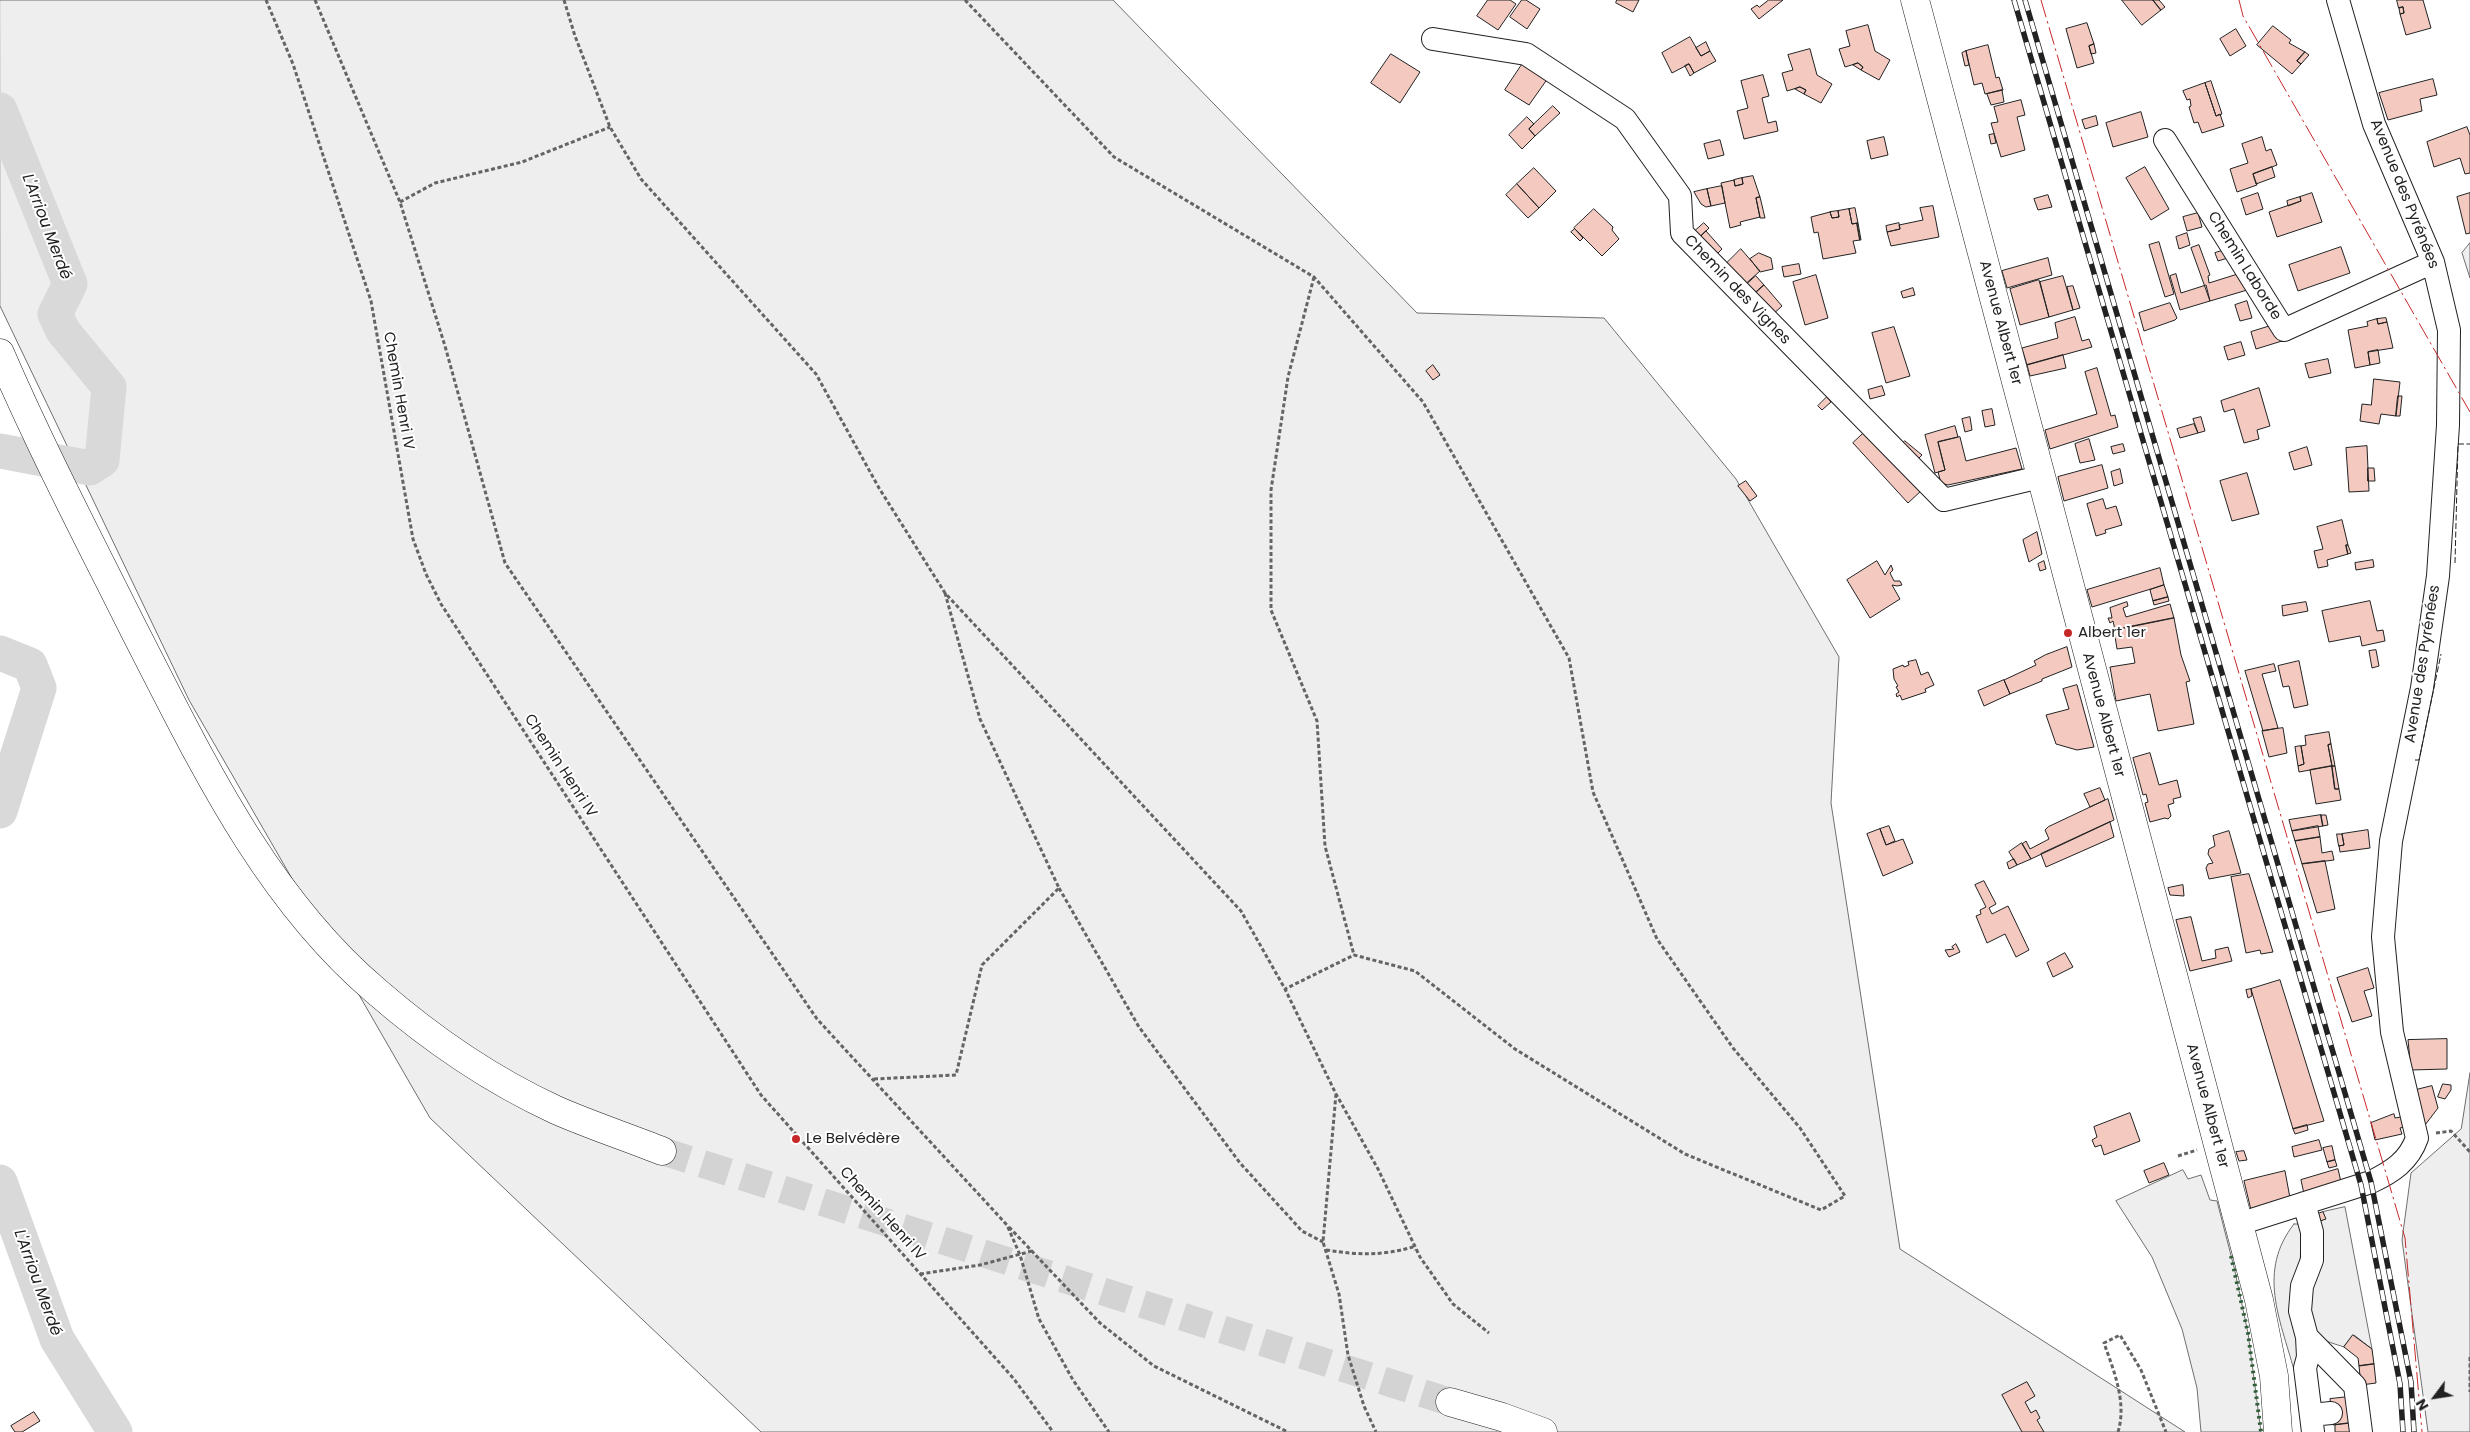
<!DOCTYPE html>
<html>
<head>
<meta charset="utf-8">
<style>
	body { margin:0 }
	#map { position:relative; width:2470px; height:1432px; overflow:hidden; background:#fff; font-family:Poppins,sans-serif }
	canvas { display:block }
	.north { position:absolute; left:2410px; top:1372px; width:50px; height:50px; -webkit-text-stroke:4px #fff; paint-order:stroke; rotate:239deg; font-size:14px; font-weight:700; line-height:20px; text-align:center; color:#222 }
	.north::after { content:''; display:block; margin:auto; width:18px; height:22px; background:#222; clip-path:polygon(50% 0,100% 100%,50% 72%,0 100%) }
</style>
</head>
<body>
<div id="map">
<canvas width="2470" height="1432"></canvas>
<div class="north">N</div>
</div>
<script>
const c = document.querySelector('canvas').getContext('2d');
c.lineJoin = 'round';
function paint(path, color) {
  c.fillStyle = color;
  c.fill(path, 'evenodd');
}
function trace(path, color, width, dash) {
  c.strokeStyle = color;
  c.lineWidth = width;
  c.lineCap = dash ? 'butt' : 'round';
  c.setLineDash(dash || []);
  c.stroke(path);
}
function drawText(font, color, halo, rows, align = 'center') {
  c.font = font + ' Poppins,sans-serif';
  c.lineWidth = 4;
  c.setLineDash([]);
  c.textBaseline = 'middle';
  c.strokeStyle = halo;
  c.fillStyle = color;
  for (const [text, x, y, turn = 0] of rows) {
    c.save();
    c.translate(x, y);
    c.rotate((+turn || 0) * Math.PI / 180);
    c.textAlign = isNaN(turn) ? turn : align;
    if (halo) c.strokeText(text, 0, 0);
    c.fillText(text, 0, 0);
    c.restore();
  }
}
const green = new Path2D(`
	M0 0H1113L1417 313 1604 318 1736 479 1839 657 1831 803 1900 1249 2185 1432H761L430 1118 189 700 0 306Z
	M2470 243V278L2462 253Z
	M2470 1073V1432H2428L2402 1240 2411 1173 2461 1129Z
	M2183 1170 2188 1179 2201 1175 2210 1200 2217 1201 2234 1267 2248 1333 2261 1432H2201L2197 1388 2182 1329 2152 1257 2116 1201Z
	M2345 1207 2372 1349 2354 1335 2344 1347C2336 1344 2325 1342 2319 1336 2302 1318 2315 1247 2317 1222L2325 1219 2323 1212Z
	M2294 1224H2298L2301 1229 2298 1366 2294 1370C2280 1319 2257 1271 2294 1224Z`);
paint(green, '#eee');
trace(green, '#6f6f6f', 1);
trace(new Path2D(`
	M0 110 70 284 55 314 63 331 109 387 102 460 90 468 0 451
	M0 653 30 665 39 688 0 811
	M0 1182 57 1339 115 1432`), '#d9d9d9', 35);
const building = new Path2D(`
	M1488 0H1510L1516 4 1498 30 1477 16Z
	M1522 0H1526L1540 9 1527 29 1510 17Z
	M1617 0H1639L1633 12 1616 3Z
	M1769 0H1783L1759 19 1751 9 1757 5 1759 7Z
	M2122 0H2153L2161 10 2142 25Z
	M2153 0H2159L2165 7 2161 10Z
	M2397 0H2423L2431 28 2406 35 2400 14 2404 13 2403 7 2399 8Z
	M2403 7 2404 13 2400 14 2399 8Z
	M2087 23 2094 44 2089 46 2094 63 2077 68 2066 29Z
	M1868 25 1875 51 1890 60 1879 80 1861 70 1863 67 1858 63 1845 67 1839 49 1850 46 1846 31Z
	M2273 26 2291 40 2289 43 2305 52 2297 61 2301 64 2292 74 2257 45Z
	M2236 29 2246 46 2230 56 2220 39Z
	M1690 37 1701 56 1710 51 1716 61 1694 73 1689 64 1672 73 1662 53Z
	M1706 42 1710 51 1701 56 1696 48Z
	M2094 44 2096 53 2091 54 2089 46Z
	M1988 45 1996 78 1999 77 2003 90 1985 94 1982 83 1974 85 1966 51Z
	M1810 49 1817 75 1832 84 1821 103 1804 94 1806 90 1800 87 1787 91 1782 73 1793 70 1788 55Z
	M1966 51 1969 65 1965 66 1962 53Z
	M2305 52 2309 55 2301 64 2297 61Z
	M1391 54 1420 72 1400 103 1371 83Z
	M1523 63 1548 78 1529 105 1505 90Z
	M1858 63 1863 67 1861 70 1853 65Z
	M1689 64 1694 73 1690 76 1685 66Z
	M1763 75 1769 96 1762 98 1768 123 1776 121 1778 131 1744 139 1737 111 1748 108 1741 81Z
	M2433 79 2437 95 2420 99 2422 111 2388 120 2379 93Z
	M2211 81 2222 114 2216 116 2205 83Z
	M2205 83 2216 116 2220 114 2224 126 2202 133 2198 122 2194 123 2189 107 2191 106 2190 99 2187 100 2183 91Z
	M1800 87 1806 90 1804 94 1795 89Z
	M2002 90 2004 102 1991 105 1987 94Z
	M2021 100 2025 115 2017 117 2025 150 2001 157 1991 123 1998 122 1994 107Z
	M1553 106 1560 113 1535 136 1529 129Z
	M2141 112 2148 137 2113 147 2106 123Z
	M2096 116 2098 125 2085 129 2082 120Z
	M1527 117 1534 124 1529 129 1535 136 1522 149 1509 135Z
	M2467 127 2470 135V173L2465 174 2460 158 2434 167 2427 142Z
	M1994 134 1996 143 1991 144 1989 135Z
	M1884 137 1888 155 1871 159 1867 141Z
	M2262 137 2266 151 2271 149 2277 165 2253 174 2257 185 2237 192 2230 169 2248 163 2242 144Z
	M1720 140 1724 155 1708 159 1704 144Z
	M2145 167 2169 209 2151 220 2126 178Z
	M2272 167 2275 177 2256 184 2253 174Z
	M1534 168 1556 191 1539 208 1517 184Z
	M1753 176 1760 197 1756 198 1760 217 1740 222 1741 225 1730 228 1721 183 1734 180 1735 186 1743 184 1742 178Z
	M1742 178 1743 184 1735 186 1734 180Z
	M1517 184 1539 208 1528 218 1506 195Z
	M1722 186 1725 203 1711 206 1707 189Z
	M1707 189 1711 206 1706 207 1701 204 1694 192Z
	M2258 193 2263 209 2246 215 2241 199Z
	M2312 193 2322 222 2277 237 2269 212 2301 201 2300 197Z
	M2470 193V233L2466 234 2457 197Z
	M2048 195 2052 207 2038 210 2034 199Z
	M1760 197 1765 218H1760L1756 198Z
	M2300 197 2301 201 2288 206 2287 201Z
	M1933 206 1939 237 1891 246 1887 232 1900 229 1899 225 1923 220 1920 208Z
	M1855 208 1858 223 1852 224 1849 209Z
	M1594 209 1613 227 1612 230 1619 239 1602 256 1574 228Z
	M1849 209 1852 224 1857 223 1860 240 1853 241 1856 253 1823 259 1818 232 1814 233 1811 217 1830 212 1832 218 1839 217 1838 211Z
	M1838 211 1839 217 1832 218 1830 212Z
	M2198 213 2202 227 2187 231 2183 217Z
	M1704 223 1709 228 1700 237 1695 231Z
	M1857 223H1858L1861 240H1860Z
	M1899 223 1900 229 1887 232 1886 226Z
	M1575 229 1583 238 1580 241 1571 232Z
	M1706 231 1722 249 1714 257 1698 239Z
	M2187 233 2190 245 2179 249 2176 237Z
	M2159 242 2174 294 2165 297 2149 245Z
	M2199 245 2210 275 2208 276 2209 283 2244 272 2254 288 2210 301 2191 248Z
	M2341 247 2350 273 2298 291 2289 265Z
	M1741 249 1760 271 1742 287 1723 267Z
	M2228 249 2231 257 2218 261 2215 253Z
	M1759 253 1771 258 1773 269 1760 272 1750 259Z
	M2048 258 2052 275 2007 288 2002 271Z
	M1799 264 1801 274 1784 277 1782 267Z
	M2176 274 2181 293 2206 285 2210 301 2180 310 2170 276Z
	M1816 275 1828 318 1805 325 1793 282Z
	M1756 276 1764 285 1753 295 1745 286Z
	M2063 276 2073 310 2049 317 2040 282Z
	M2039 280 2049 317 2020 325 2010 289Z
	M1764 285 1782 306 1771 316 1753 295Z
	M2073 286 2080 308 2073 310 2067 287Z
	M1913 288 1915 295 1903 298 1901 292Z
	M2247 301 2252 318 2240 321 2235 305Z
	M2170 303 2177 318 2175 320 2144 331 2139 313Z
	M2075 317 2082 341 2089 339 2092 347 2027 365 2022 348 2058 338 2055 323Z
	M2386 318 2387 322 2378 324 2377 319Z
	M2377 319 2378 324 2387 322 2393 348 2368 352 2370 365 2355 368 2348 330 2368 326 2367 322Z
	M2277 324 2282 341 2256 349 2251 332Z
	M1894 327 1910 376 1886 383 1872 333Z
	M2241 342 2245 355 2228 360 2224 347Z
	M2378 350 2380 363 2370 365 2368 352Z
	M2063 355 2066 368 2030 376 2027 365Z
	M2328 359 2331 373 2309 378 2305 364Z
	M1433 365 1440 375 1433 380 1426 371Z
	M2097 368 2111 416 2115 415 2118 427 2050 449 2045 430 2097 414 2085 372Z
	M2374 379 2400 382 2396 416 2381 414 2379 424 2360 421 2362 404 2371 405Z
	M1882 386 1885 395 1870 399 1868 390Z
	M2259 388 2270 426 2257 430 2259 439 2244 443 2234 409 2224 412 2221 401Z
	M2398 396H2402L2400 416H2396Z
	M1827 397 1831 402 1822 410 1818 406Z
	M1992 409 1995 425 1985 427 1982 411Z
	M1970 417 1972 430 1965 432 1962 419Z
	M2201 417 2205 431 2198 433 2193 419Z
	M2194 424 2198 433 2180 438 2177 429Z
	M1955 426 1958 437 1938 442 1945 470 1935 473 1925 435Z
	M1867 430 1922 490 1908 503 1853 443Z
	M1960 437 1966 461 2016 448 2022 469 1948 485 1941 483 1938 472 1945 470 1938 442Z
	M2089 439 2095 460 2080 463 2075 444Z
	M1905 441 1922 455 1917 460 1901 445Z
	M2123 444 2125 451 2113 454 2111 447Z
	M2367 446 2369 491 2349 492 2346 448Z
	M2307 447 2312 465 2294 470 2289 453Z
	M2102 465 2108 488 2064 501 2058 477Z
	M2368 468H2374L2375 481H2368Z
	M2120 469 2123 483 2114 486 2111 472Z
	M2247 473 2259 514 2232 521 2220 481Z
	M1746 481 1757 496 1750 501 1738 486Z
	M2103 499 2106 509 2116 506 2122 525 2105 530 2106 533 2096 536 2087 504Z
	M2342 520 2348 545H2346L2348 554 2327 560 2328 566 2318 568 2314 551 2323 549 2317 527Z
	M2037 532 2042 554 2029 562 2023 540Z
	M2346 545H2348L2351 553 2348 554Z
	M2373 560 2374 567 2356 570 2355 563Z
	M1877 561 1885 575 1891 565 1893 570 1890 573 1894 581H1900L1902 585 1897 586 1892 585 1900 599 1870 618 1847 580Z
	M2044 561 2046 569 2040 571 2038 564Z
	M2160 568 2164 585 2092 607 2087 590Z
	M2164 585 2168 597 2153 601 2150 590Z
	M2168 597 2169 601 2154 605 2153 601Z
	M2370 601 2377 631 2383 630 2385 641 2362 646 2360 636 2329 642 2322 611Z
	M2127 602 2128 606 2123 608 2126 617 2170 604 2174 618 2115 630 2113 621 2110 623 2108 618H2112L2110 608Z
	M2306 602 2308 611 2283 616 2282 606Z
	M2174 618 2181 655 2190 681 2186 682 2194 724 2158 731 2150 694 2116 701 2110 667 2135 663 2132 647 2117 649 2114 630Z
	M2067 647 2072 667 2042 679V681L2010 694 2004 680 2036 665 2034 661 2045 655Z
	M2376 650 2379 666 2372 668 2369 651Z
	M1916 660 1921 675 1928 672 1934 685 1925 689 1926 692 1902 700 1900 695 1897 697 1896 694 1899 692 1896 687 1898 686 1894 679 1893 669 1903 665 1904 667 1909 665 1908 662Z
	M2299 661 2308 705 2294 708 2289 686 2283 687 2278 666Z
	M2274 664 2276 671 2262 674 2278 728 2263 731 2245 671Z
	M2004 680 2010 694 1984 706 1978 691Z
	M2077 685 2094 747 2077 750 2056 744 2046 715 2069 709 2063 689Z
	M2283 728 2287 753 2269 757 2262 731Z
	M2329 732 2331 744 2328 745 2332 766 2299 772 2298 766 2304 764 2301 746 2306 745 2305 736Z
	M2331 744 2335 766H2332L2328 745Z
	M2301 746 2304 764 2298 766 2295 747Z
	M2150 753 2159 785 2177 780 2181 797 2173 799 2174 803 2168 805 2171 816 2168 819 2165 818 2150 822 2145 803 2148 802 2146 794 2143 795 2133 758Z
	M2332 766H2335L2339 789H2335Z
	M2332 766 2335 789H2339L2341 800 2316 804 2310 770Z
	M2100 788 2105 800 2090 807 2084 794Z
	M2108 799 2114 820 2031 859 2022 844 2026 841 2030 849 2049 839 2045 830 2048 827Z
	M2321 815H2326L2328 825 2323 826Z
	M2321 815 2323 826 2292 831 2289 820Z
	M2110 822 2114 837 2046 867 2041 854Z
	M1889 826 1895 841 1886 845 1880 829Z
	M2318 826 2320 837 2295 841 2292 831Z
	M1880 829 1886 845 1903 839 1913 863 1883 876 1867 834Z
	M2368 830 2370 848 2340 852 2339 846 2344 845 2342 834Z
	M2229 831 2241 873 2209 879 2206 868 2208 864 2213 863 2208 854 2209 849 2215 846 2213 836Z
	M2337 834H2342L2344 845 2339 846Z
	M2320 837 2322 853 2332 851 2334 860 2302 864 2295 841Z
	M2022 843 2031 859 2017 865 2009 852Z
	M2014 859 2017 865 2009 869 2007 863Z
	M2325 861 2335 909 2317 913 2302 864Z
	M2249 874 2273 952 2261 954 2260 950 2246 953 2231 877Z
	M1984 881 1996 904 1989 908 1992 914 2008 906 2029 950 2016 957 2005 934 1987 943 1976 916 1981 914 1980 910 1986 907 1975 885Z
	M2183 885 2184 896 2170 895 2168 888Z
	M2191 917 2202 961 2216 958 2215 950 2228 947 2232 961 2190 971 2176 920Z
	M1956 944 1960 952 1949 957 1945 950 1954 949 1952 947Z
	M2065 953 2073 967 2053 977 2047 963Z
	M2368 968 2374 988 2364 991 2372 1016 2352 1022 2337 978Z
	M2280 980 2324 1121 2293 1129 2251 989Z
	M2251 989 2252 996 2248 998 2246 990Z
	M2447 1039V1069L2411 1070 2408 1040Z
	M2443 1084 2451 1085V1090L2445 1099 2438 1097Z
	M2432 1086 2438 1108 2425 1125 2416 1090Z
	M2130 1113 2140 1141 2104 1155 2101 1145 2095 1147 2092 1140 2097 1137 2094 1127Z
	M2394 1114 2395 1118 2401 1117 2404 1127 2400 1128 2402 1134 2375 1140 2371 1123Z
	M2307 1125 2308 1130 2295 1134 2293 1129Z
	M2319 1140 2322 1150 2294 1157 2292 1147Z
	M2332 1146 2335 1160 2327 1162 2323 1148Z
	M2244 1151 2247 1160 2239 1161 2236 1152Z
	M2335 1160 2337 1166 2329 1168 2327 1162Z
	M2164 1163 2169 1175 2149 1183 2144 1171Z
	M2338 1169 2341 1182 2304 1194 2301 1180Z
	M2285 1171 2290 1198 2251 1210 2244 1181Z
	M2323 1212 2326 1219 2317 1222 2315 1215Z
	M2353 1335 2372 1349 2374 1364 2359 1366 2358 1358 2344 1347Z
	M2374 1364 2376 1383 2361 1385 2359 1366Z
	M2027 1382 2035 1396 2025 1402 2031 1413 2036 1410 2040 1418 2037 1420 2044 1432H2022L2002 1395Z
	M2348 1397 2351 1423 2333 1425 2330 1399Z
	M34 1412 40 1421 22 1432H15L11 1426Z
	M2350 1423V1432H2335V1425Z`);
paint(building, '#f3c9c0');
trace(building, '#222', 1);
trace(new Path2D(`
	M662 1151 1450 1402`), '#d3d3d3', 28, [28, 14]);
const minor = new Path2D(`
	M1433 39 1526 54 1625 119 1680 196 1682 233 1944 500 2040 477
	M2165 140 2284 330 2433 262
	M2304 1203 2312 1232V1260L2302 1286 2300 1311 2307 1337 2308 1357 2305 1368 2313 1432
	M2239 1224 2371 1182C2392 1172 2409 1161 2417 1138L2392 1032 2383 937 2391 841 2422 688 2438 576 2448 425 2449 330 2433 262 2374 124 2338 0
	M2307 1337 2355 1386 2361 1432
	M2311 1415 2331 1413`);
const major = new Path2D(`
	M1915 0 2259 1300 2274 1376 2278 1432
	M0 353C41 448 88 538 134 630 200 758 264 896 376 991 430 1038 491 1080 556 1110 590 1125 627 1137 662 1151
	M1450 1402 1502 1417 1543 1432`);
trace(minor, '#222', 24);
trace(major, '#222', 29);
trace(new Path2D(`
	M266 0 293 64 371 301 413 539 426 574 441 604 761 1095 1014 1379 1053 1432
	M315 0 400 202 445 346 505 563 817 1019 1007 1225 1020 1255 1039 1319 1073 1380 1109 1432
	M564 0 575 36 610 127 641 179 816 374 879 488 945 593 1241 911 1285 989 1336 1094 1378 1169 1420 1257 1453 1304 1489 1333
	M965 0 1114 157 1314 277 1423 402 1569 658 1593 792 1657 939 1733 1048 1800 1128 1845 1196 1821 1210 1685 1154 1515 1049 1415 971 1354 955 1285 989
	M400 202 435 183 522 162 610 127
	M1314 277 1288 377 1271 490V610L1317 721 1325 846 1354 955
	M1059 888 1139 1027 1240 1163 1302 1231 1323 1242
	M874 1079 956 1075 982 965 1059 888 980 719 945 593
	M1336 1094 1323 1242 1339 1294 1348 1355 1364 1406 1376 1432
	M2436 1133 2451 1131 2470 1152
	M2178 1156 2197 1150
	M1009 1227 1100 1323 1154 1366 1288 1432
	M1326 1250C1359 1255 1381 1256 1413 1247L1415 1250
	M920 1274 980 1265 1032 1251
	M2470 1357V1392
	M2118 1432C2127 1403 2114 1371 2104 1343L2120 1335 2141 1370 2166 1432`), '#646464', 3, [4, 2.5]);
trace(minor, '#fff', 22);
trace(major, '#fff', 28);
const rail = new Path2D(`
	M2014 0 2361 1185 2400 1384 2403 1432
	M2025 0 2371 1182 2411 1382 2414 1432`);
trace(rail, '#222', 5.5);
trace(rail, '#fff', 4, [11]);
trace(new Path2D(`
	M2231 1256 2248 1333 2261 1432`), '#2f5e38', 4, [2.5, 4]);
trace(new Path2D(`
	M2455 563 2458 444H2470
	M2415 760H2419L2441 654`), '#222', 1, [6, 2.5]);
trace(new Path2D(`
	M2041 0 2405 1238 2422 1432
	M2239 0 2243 16 2470 412`), '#c62828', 1, [18, 4, 2.5, 4]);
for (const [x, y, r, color] of [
	[2068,633,5,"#c62828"],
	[796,1139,5,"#c62828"]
]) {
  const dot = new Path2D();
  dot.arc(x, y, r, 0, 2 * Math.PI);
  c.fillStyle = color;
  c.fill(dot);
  trace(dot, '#fff', 2);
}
drawText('15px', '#222', '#fff', [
	["Avenue des Pyrénées",2404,194,68],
	["Chemin Laborde",2244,266,58],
	["Chemin des Vignes",1737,290,46],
	["Avenue Albert 1er",2000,323,75],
	["Chemin Henri IV",398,391,80],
	["Avenue des Pyrénées",2423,664,-81],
	["Avenue Albert 1er",2103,715,75],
	["Chemin Henri IV",560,766,57],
	["Avenue Albert 1er",2207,1106,75],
	["Chemin Henri IV",882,1214,48]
]);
drawText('15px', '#222', '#fff', [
	["Albert 1er",2078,633],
	["Le Belvédère",806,1139]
], 'left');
drawText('italic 16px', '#222', '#fff', [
	["L'Arriou Merdé",46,227,69],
	["L'Arriou Merdé",37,1283,70]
]);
</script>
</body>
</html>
